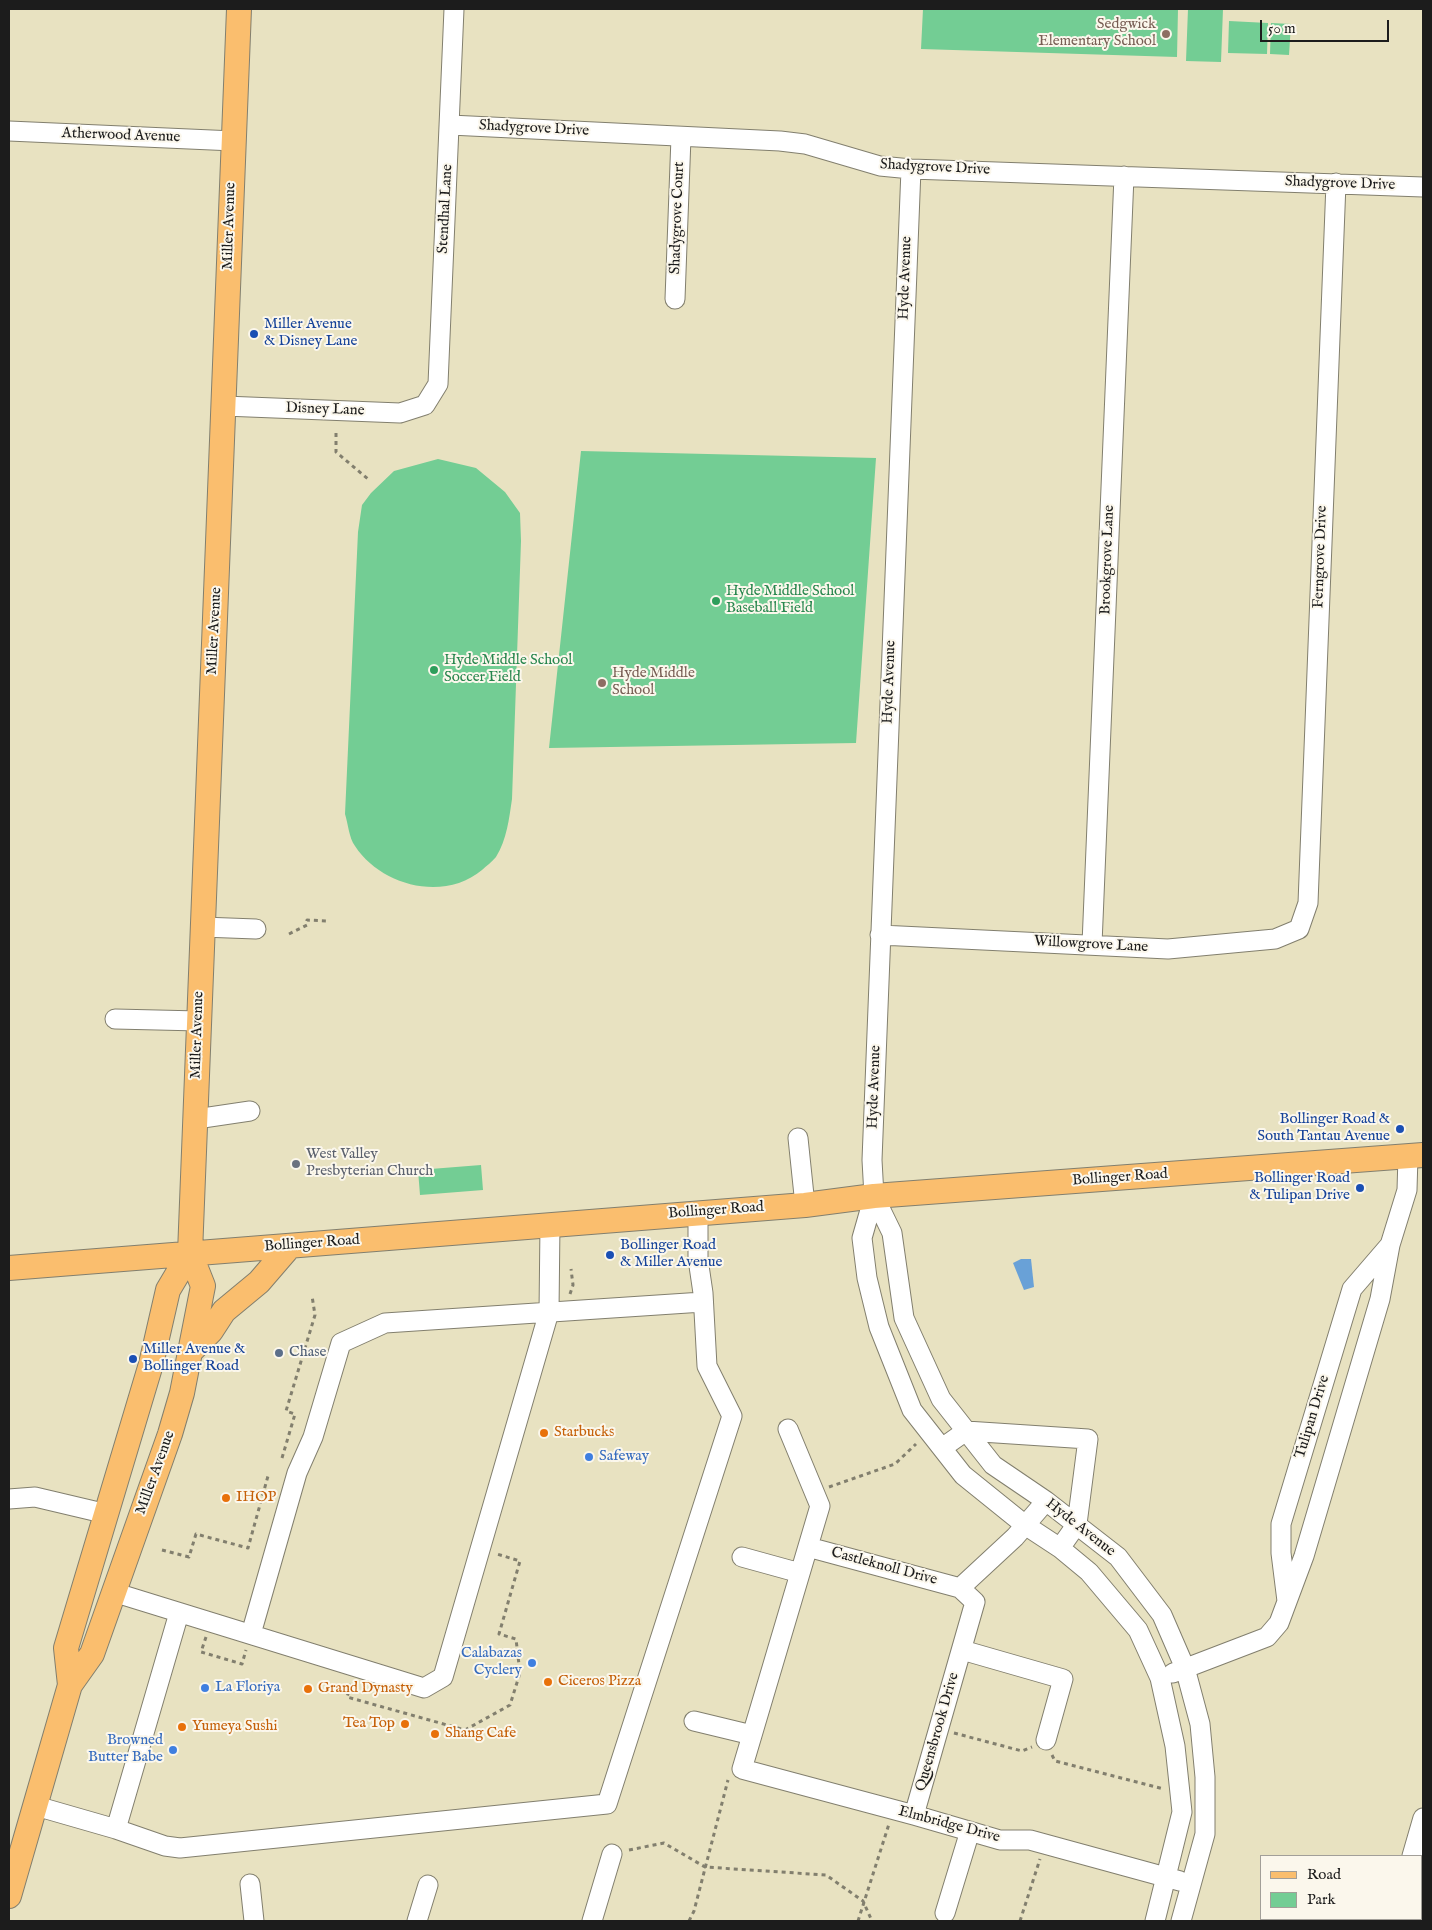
<!DOCTYPE html>
<html>
<head>
<meta charset="utf-8">
<style>
	body { margin:0 }
	#map { position:relative; width:1432px; height:1930px; overflow:hidden; background:#e8e2c1; font-family:"IM FELL English",serif }
	canvas { display:block }
	.frame { position:absolute; inset:0; border:10px solid #1c1c1c; pointer-events:none }
	.legend { position:absolute; left:1260px; top:1855px; width:162px; height:65px; box-sizing:border-box; background:#fbf7ec; border:1px solid #a29f99; margin:0; padding:6px 9px; list-style:none; font-size:15px; color:#1c1c1c }
	.legend li { display:flex; align-items:center; gap:10px; height:25px }
	.legend b { width:25px; border:1px solid #a29f99 }
	.scale { position:absolute; left:1260px; top:20px; width:129px; height:22px; box-sizing:border-box; border:2px solid #1c1c1c; border-top:0; padding-left:6px; font-size:15px; line-height:18px; white-space:nowrap; color:#1c1c1c; -webkit-text-stroke:4px #fbf7ec; paint-order:stroke }
</style>
</head>
<body>
<div id="map">
<canvas width="1432" height="1930"></canvas>
<div class="frame"></div>
<ul class="legend">
<li><b style="height:6px;background:#fabe6e"></b>Road</li>
<li><b style="height:14px;background:#73cd94"></b>Park</li>
</ul>
<div class="scale">50 m</div>
</div>
<script>
const c = document.querySelector('canvas').getContext('2d');
c.lineJoin = 'round';
function paint(path, color) {
  c.fillStyle = color;
  c.fill(path, 'evenodd');
}
function trace(path, color, width, dash) {
  c.strokeStyle = color;
  c.lineWidth = width;
  c.lineCap = dash ? 'butt' : 'round';
  c.setLineDash(dash || []);
  c.stroke(path);
}
function drawText(font, color, halo, rows, align = 'center') {
  c.font = font + ' "IM FELL English",serif';
  c.lineWidth = 4;
  c.setLineDash([]);
  c.textBaseline = 'middle';
  c.strokeStyle = halo;
  c.fillStyle = color;
  for (const [text, x, y, turn = 0] of rows) {
    c.save();
    c.translate(x, y);
    c.rotate((+turn || 0) * Math.PI / 180);
    c.textAlign = isNaN(turn) ? turn : align;
    if (halo) c.strokeText(text, 0, 0);
    c.fillText(text, 0, 0);
    c.restore();
  }
}
paint(new Path2D(`
	M923 9H1178L1177 57 921 49Z
	M1188 9H1223L1221 62 1186 61Z
	M1229 21 1268 23 1267 54 1228 53Z
	M1271 23 1291 24 1289 55 1270 54Z
	M581 451 876 458 856 743 549 748Z
	M438 459 476 468 505 492 520 513 521 541 512 799C509 819 507 839 496 857 492 862 486 866 482 870 444 902 381 886 355 846 349 838 348 823 345 814L358 532 362 505 371 493 394 471Z
	M481 1165 483 1190 420 1195 418 1170Z`), '#73cd94');
paint(new Path2D(`
	M1021 1259H1031L1034 1287 1024 1290 1013 1263Z`), '#69a1d7');
const minor = new Path2D(`
	M450 125 780 141 805 144 880 166 911 169 1423 187
	M9 131 234 141
	M911 169 872 1160 874 1196 862 1238 867 1278 879 1327 912 1410 963 1475 1025 1525 1060 1548 1089 1572 1138 1630 1160 1678 1175 1746 1182 1812 1155 1921
	M675 299 681 137
	M224 406 400 413 425 405 438 384 454 9
	M202 927 256 929
	M880 935 1168 949 1275 939 1299 929 1308 903 1336 183
	M1092 944 1124 176
	M115 1019 199 1021
	M196 1119 250 1111
	M798 1138 805 1205
	M874 1196 892 1233 904 1318 941 1399 993 1465 1046 1501 1118 1557 1162 1615 1185 1668 1200 1724 1205 1777V1834L1181 1921
	M788 1429 820 1506 742 1769 914 1815 1000 1840H1030L1180 1881
	M942 1448 966 1431 1088 1439 1077 1524 1060 1548
	M9 1499 35 1497 107 1514
	M808 1547 960 1588
	M742 1557 800 1573
	M113 1592 424 1688 443 1677 549 1312 550 1224
	M1287 1601 1281 1553V1524L1352 1289 1389 1246
	M251 1634 297 1473 313 1437 341 1343 385 1323 703 1302
	M962 1650 1063 1679 1046 1740
	M1173 1673 1267 1637 1279 1623 1304 1556 1380 1299 1390 1245 1407 1190 1408 1156
	M694 1721 752 1735
	M36 1806 116 1829 165 1846 180 1848 607 1804 732 1416 707 1366 703 1293 698 1259V1213
	M914 1815 975 1602 960 1588 1015 1537 1046 1501
	M116 1829 179 1613
	M1412 1856 1423 1818
	M1421 1871H1423
	M250 1884 254 1921
	M945 1913 970 1831
	M417 1921 428 1885
	M592 1921 612 1854
	M1393 1921 1394 1919`);
const major = new Path2D(`
	M9 1268 805 1205 874 1196 1423 1155
	M191 1351 211 1331 224 1311 259 1282 290 1246
	M70 1685 66 1648 151 1364 168 1290 190 1253
	M9 1896 70 1685 92 1654 170 1434 182 1393 203 1286 190 1253 239 9`);
trace(minor, '#827f6e', 21);
trace(major, '#827f6e', 26);
trace(new Path2D(`
	M336 433V452L368 479
	M289 934 307 925V920L327 921
	M570 1294 573 1285 571 1269
	M282 1458 295 1414 286 1411 315 1315 312 1296
	M829 1487 895 1464 916 1444
	M162 1550 189 1557 196 1534 248 1548 268 1476
	M206 1637 201 1652 242 1664 246 1650
	M351 1684 347 1697 465 1730 510 1705 520 1673 516 1639 499 1634 520 1561 497 1554
	M954 1733 1022 1751 1032 1747
	M1052 1755 1055 1761 1164 1789
	M629 1850 664 1843 705 1867 826 1875 863 1901 872 1921
	M689 1921 694 1911 728 1780
	M858 1921 889 1824
	M1020 1921 1040 1859`), '#827f6e', 3, [4, 4]);
trace(minor, '#fff', 19);
trace(major, '#fabe6e', 24);
for (const [x, y, r, color] of [
	[1166,34,5,"#8d6e63"],
	[254,334,5,"#1a4fb4"],
	[716,601,5,"#2e9e5b"],
	[434,670,5,"#2e9e5b"],
	[602,683,5,"#8d6e63"],
	[1400,1129,5,"#1a4fb4"],
	[296,1164,5,"#6b7280"],
	[1360,1188,5,"#1a4fb4"],
	[610,1255,5,"#1a4fb4"],
	[279,1353,5,"#5c6f8a"],
	[133,1359,5,"#1a4fb4"],
	[544,1433,5,"#e8710a"],
	[589,1457,5,"#3f7fe0"],
	[226,1498,5,"#e8710a"],
	[532,1663,5,"#3f7fe0"],
	[548,1682,5,"#e8710a"],
	[205,1688,5,"#3f7fe0"],
	[308,1689,5,"#e8710a"],
	[405,1724,5,"#e8710a"],
	[182,1727,5,"#e8710a"],
	[435,1734,5,"#e8710a"],
	[173,1750,5,"#3f7fe0"]
]) {
  const dot = new Path2D();
  dot.arc(x, y, r, 0, 2 * Math.PI);
  c.fillStyle = color;
  c.fill(dot);
  trace(dot, '#fbf7ec', 2);
}
drawText('15px', '#785e54', '#fbf7ec', [
	["Sedgwick",1156,25],
	["Elementary School",1156,42],
	["Hyde Middle",612,674,"left"],
	["School",612,691,"left"]
], 'right');
drawText('15px', '#1c1c1c', '#fbf7ec', [
	["Shadygrove Drive",534,129,3],
	["Atherwood Avenue",121,136,2],
	["Shadygrove Drive",935,168,3],
	["Shadygrove Drive",1340,184,2],
	["Stendhal Lane",446,209,-87],
	["Shadygrove Court",678,218,-88],
	["Miller Avenue",230,226,-88],
	["Hyde Avenue",906,278,-88],
	["Disney Lane",325,410,2],
	["Ferngrove Drive",1321,557,-88],
	["Brookgrove Lane",1108,560,-88],
	["Miller Avenue",215,631,-87],
	["Hyde Avenue",890,682,-88],
	["Willowgrove Lane",1091,945,3],
	["Miller Avenue",198,1035,-88],
	["Hyde Avenue",875,1087,-88],
	["Bollinger Road",1120,1178,-4],
	["Bollinger Road",716,1211,-4],
	["Bollinger Road",312,1244,-4],
	["Tulipan Drive",1313,1417,-73],
	["Miller Avenue",156,1473,-70],
	["Hyde Avenue",1080,1528,38],
	["Castleknoll Drive",884,1567,15],
	["Queensbrook Drive",938,1732,-74],
	["Elmbridge Drive",949,1825,15]
]);
drawText('15px', '#164399', '#fbf7ec', [
	["Miller Avenue",264,325],
	["& Disney Lane",264,342],
	["Bollinger Road &",1390,1120,"right"],
	["South Tantau Avenue",1390,1137,"right"],
	["Bollinger Road",1350,1179,"right"],
	["& Tulipan Drive",1350,1196,"right"],
	["Bollinger Road",620,1246],
	["& Miller Avenue",620,1263],
	["Miller Avenue &",143,1350],
	["Bollinger Road",143,1367]
], 'left');
drawText('15px', '#27864d', '#fbf7ec', [
	["Hyde Middle School",726,592],
	["Baseball Field",726,609],
	["Hyde Middle School",444,661],
	["Soccer Field",444,678]
], 'left');
drawText('15px', '#5b616d', '#fbf7ec', [
	["West Valley",306,1155],
	["Presbyterian Church",306,1172]
], 'left');
drawText('15px', '#4e5e75', '#fbf7ec', [
	["Chase",289,1353]
], 'left');
drawText('15px', '#c56008', '#fbf7ec', [
	["Starbucks",554,1433],
	["IHOP",236,1498],
	["Ciceros Pizza",558,1682],
	["Grand Dynasty",318,1689],
	["Tea Top",395,1724,"right"],
	["Yumeya Sushi",192,1727],
	["Shang Cafe",445,1734]
], 'left');
drawText('15px', '#366cbe', '#fbf7ec', [
	["Safeway",599,1457],
	["Calabazas",522,1654,"right"],
	["Cyclery",522,1671,"right"],
	["La Floriya",215,1688],
	["Browned",163,1741,"right"],
	["Butter Babe",163,1758,"right"]
], 'left');
</script>
</body>
</html>
